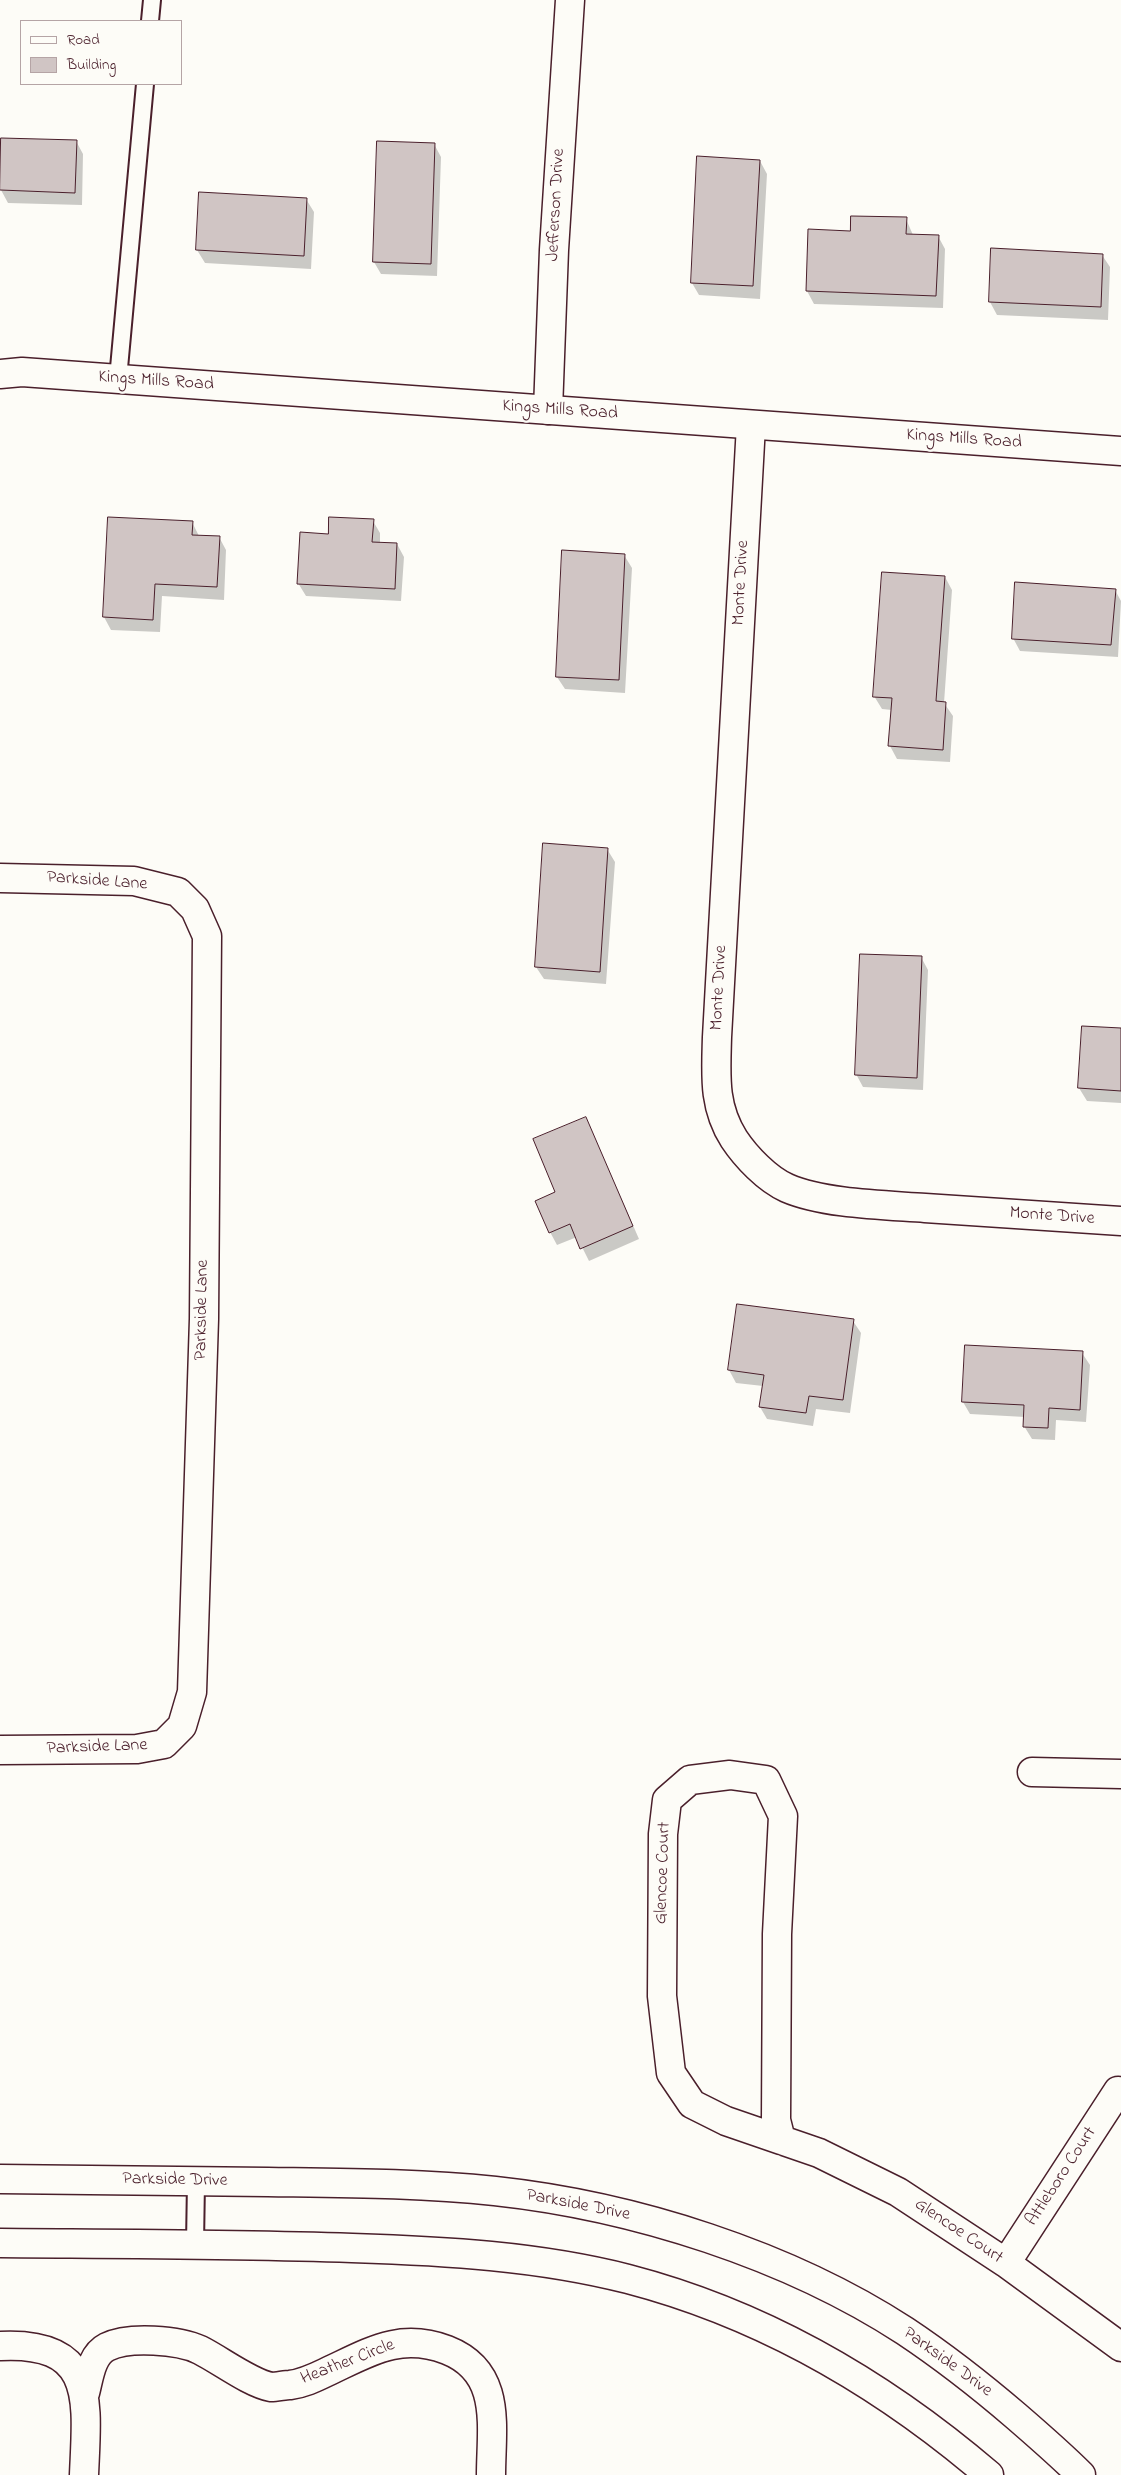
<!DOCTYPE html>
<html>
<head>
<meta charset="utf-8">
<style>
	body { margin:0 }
	#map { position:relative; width:1121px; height:2475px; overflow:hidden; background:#fdfcf7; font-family:"Indie Flower",sans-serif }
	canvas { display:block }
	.legend { position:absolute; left:20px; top:20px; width:162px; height:65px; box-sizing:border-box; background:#fdfcf7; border:1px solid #b5a4a5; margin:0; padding:6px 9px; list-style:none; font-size:15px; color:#4a1f2b }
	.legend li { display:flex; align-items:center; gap:10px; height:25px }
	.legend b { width:25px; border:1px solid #b5a4a5 }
</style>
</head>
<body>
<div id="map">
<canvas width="1121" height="2475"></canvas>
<ul class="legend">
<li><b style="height:6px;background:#fdfcf7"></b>Road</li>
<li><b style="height:14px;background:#d0c5c4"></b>Building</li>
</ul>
</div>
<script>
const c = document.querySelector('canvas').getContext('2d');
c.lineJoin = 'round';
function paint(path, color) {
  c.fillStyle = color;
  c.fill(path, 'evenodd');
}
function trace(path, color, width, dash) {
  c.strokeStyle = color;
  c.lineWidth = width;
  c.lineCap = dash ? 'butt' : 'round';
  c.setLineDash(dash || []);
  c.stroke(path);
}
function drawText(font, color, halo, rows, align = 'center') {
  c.font = font + ' "Indie Flower",sans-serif';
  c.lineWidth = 4.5;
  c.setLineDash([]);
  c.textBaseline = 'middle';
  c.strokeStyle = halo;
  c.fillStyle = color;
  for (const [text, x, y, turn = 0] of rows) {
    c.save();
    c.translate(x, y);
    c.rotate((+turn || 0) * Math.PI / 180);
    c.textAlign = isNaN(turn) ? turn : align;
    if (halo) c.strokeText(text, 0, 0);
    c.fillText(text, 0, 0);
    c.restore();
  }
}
paint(new Path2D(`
	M76 141 83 154 82 205 8 203 1 190Z
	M434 144 441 157 437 276 381 274 374 262Z
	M760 161 767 174 760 299 699 295 692 283Z
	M306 199 314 212 311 269 205 263 197 250Z
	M906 219 913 235 938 236 945 249 943 308 814 304 807 291 852 232Z
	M1102 255 1110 267 1108 320 997 315 990 302Z
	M373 521 380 533V543L397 544 404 557 401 601 306 596 298 583 329 535Z
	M192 522 199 536 219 537 226 550 224 600 162 596 160 632 111 630 104 617Z
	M624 555 632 568 625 693 565 689 557 677Z
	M945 577 952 590 944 703 953 716 950 762 897 759 890 746 892 710 882 709 874 696Z
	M1115 590 1121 601 1118 657 1020 651 1013 638Z
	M607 849 615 862 606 984 544 979 536 967Z
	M921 957 928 970 923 1090 863 1087 856 1074Z
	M1121 1030V1103L1087 1101 1079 1088Z
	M586 1118 639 1239 589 1261 577 1237 557 1245 550 1232 556 1193Z
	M853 1321 861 1333 850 1413 816 1409 813 1426 767 1419 760 1407 763 1386 736 1383 729 1370Z
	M1082 1353 1090 1365 1086 1422 1056 1420 1055 1440 1032 1439 1024 1426 1025 1417 970 1414 963 1402Z`), '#0003');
const building = new Path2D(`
	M1 138 77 140 75 193 0 190Z
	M377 141 435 143 431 264 373 262Z
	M697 156 760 160 753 286 691 283Z
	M199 192 307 198 304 256 196 250Z
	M851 216 907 217 906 234 939 235 936 296 806 291 808 229 850 231Z
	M991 248 1103 254 1101 307 989 302Z
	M108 517 193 521 192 535 220 536 217 587 155 584 153 620 103 617Z
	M329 517 374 519 372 542 397 543 395 589 297 584 300 532 328 534Z
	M562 550 625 554 619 680 556 677Z
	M882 572 945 576 936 701 946 702 943 750 888 746 892 698 873 697Z
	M1015 582 1116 589 1111 645 1012 639Z
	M543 843 608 848 600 972 535 967Z
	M860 954 922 956 917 1078 855 1075Z
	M1082 1026 1121 1028V1091L1078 1088Z
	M586 1117 633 1226 580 1249 570 1224 549 1233 535 1201 555 1192 533 1139Z
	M737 1304 854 1319 843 1400 809 1396 806 1413 759 1407 764 1375 728 1370Z
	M965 1345 1083 1351 1080 1410 1049 1408 1048 1428 1023 1427 1024 1405 962 1402Z`);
paint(building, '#d0c5c4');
trace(building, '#4a1f2b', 1);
const lane = new Path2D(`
	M150 21 152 0
	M118 379 145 84
	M195 2244 196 2181`);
const street = new Path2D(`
	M548 410 554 250 570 0
	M751 425 717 1037C716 1075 713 1106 734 1139 746 1157 767 1179 787 1188 824 1204 884 1205 925 1208 990 1212 1056 1217 1121 1221
	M0 878 134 881 178 892 195 909 207 936 204 1319 192 1692 182 1726 164 1744 137 1749 0 1750
	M1032 1772 1121 1774
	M781 2140 776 2120 777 1934 783 1816 766 1780 730 1775 690 1780 667 1800 663 1834 662 1996 671 2073 692 2104 726 2121 819 2153 898 2192 1006 2263 1121 2347
	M1006 2263 1118 2091
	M0 2346C97 2341 87 2401 84 2475
	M85 2393C89 2378 91 2355 107 2347 129 2336 179 2340 200 2350 220 2360 250 2383 271 2387 277 2387 285 2385 290 2385 306 2383 318 2376 333 2369 373 2350 402 2333 447 2350 503 2372 491 2427 491 2475`);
const secondary = new Path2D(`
	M0 374 22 372 1121 451
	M0 2179C89 2180 179 2181 268 2182 344 2183 420 2183 495 2191 634 2206 788 2255 905 2331 944 2357 981 2386 1016 2416 1038 2435 1060 2454 1081 2475
	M0 2243C117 2244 235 2244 352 2248 444 2251 538 2256 628 2279 762 2314 884 2385 989 2475`);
trace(lane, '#4a1f2b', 20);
trace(street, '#4a1f2b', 31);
trace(secondary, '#4a1f2b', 31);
trace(lane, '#fdfcf7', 16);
trace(street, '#fdfcf7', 28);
trace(secondary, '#fdfcf7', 28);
drawText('18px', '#4a1f2b', '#fdfcf7', [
	["Jefferson Drive",557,205,-87],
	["Kings Mills Road",156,382,4],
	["Kings Mills Road",560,411,4],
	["Kings Mills Road",964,440,4],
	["Monte Drive",742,583,-87],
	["Parkside Lane",97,882,4],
	["Monte Drive",720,988,-87],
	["Monte Drive",1052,1217,4],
	["Parkside Lane",203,1310,-89],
	["Parkside Lane",97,1748,-2],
	["Glencoe Court",664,1873,-88],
	["Attleboro Court",1062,2177,-57],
	["Parkside Drive",175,2181,1],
	["Parkside Drive",578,2206,11],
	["Glencoe Court",958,2232,34],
	["Heather Circle",348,2363,-21],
	["Parkside Drive",947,2363,36]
]);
</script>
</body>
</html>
